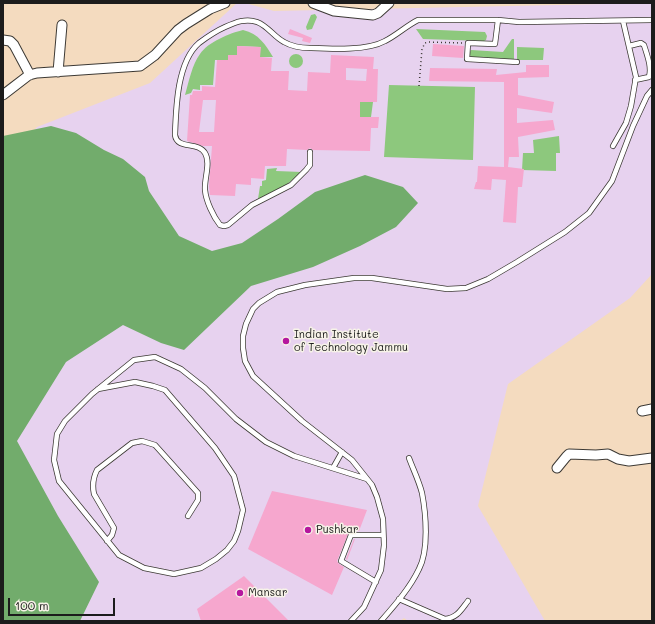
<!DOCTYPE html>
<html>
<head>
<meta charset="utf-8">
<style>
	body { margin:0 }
	#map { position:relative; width:655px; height:624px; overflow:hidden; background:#f4dbbf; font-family:Mali,sans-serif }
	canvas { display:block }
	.frame { position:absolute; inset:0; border:4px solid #1c1c1c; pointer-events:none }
	.scale { position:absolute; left:8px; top:598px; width:107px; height:18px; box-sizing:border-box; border:2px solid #1c1c1c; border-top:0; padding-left:5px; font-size:12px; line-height:14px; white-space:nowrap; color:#1c1c1c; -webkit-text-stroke:3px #f7f3e8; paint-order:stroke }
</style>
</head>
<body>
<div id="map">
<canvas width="655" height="624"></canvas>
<div class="frame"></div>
<div class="scale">100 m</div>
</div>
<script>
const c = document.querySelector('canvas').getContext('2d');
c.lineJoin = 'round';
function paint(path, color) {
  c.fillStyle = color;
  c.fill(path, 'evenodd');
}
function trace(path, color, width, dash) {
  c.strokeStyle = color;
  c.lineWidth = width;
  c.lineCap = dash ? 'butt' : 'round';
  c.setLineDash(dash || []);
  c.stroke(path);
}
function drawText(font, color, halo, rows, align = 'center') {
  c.font = font + ' Mali,sans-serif';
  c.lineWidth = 3;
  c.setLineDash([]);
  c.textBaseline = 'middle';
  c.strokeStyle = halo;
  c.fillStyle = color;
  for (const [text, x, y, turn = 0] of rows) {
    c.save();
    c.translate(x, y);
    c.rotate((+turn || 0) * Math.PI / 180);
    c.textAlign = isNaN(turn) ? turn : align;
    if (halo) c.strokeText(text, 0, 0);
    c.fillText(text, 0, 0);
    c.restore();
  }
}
paint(new Path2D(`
	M237 3H245L274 11 652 3V274L630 298 508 384 478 506 545 621H408L404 618 400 621H3V167L37 127 150 83Z`), '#e7d2ef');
paint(new Path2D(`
	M315 14 317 17 312 29 307 30 306 27 311 15Z
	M416 29 485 32 487 36 486 40 484 41 423 39Z
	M243 30C259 34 265 44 273 57H260V47L238 46 237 55H229L228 60H215L213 85H200V90L193 89 191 93 185 95C189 81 192 65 200 54 208 42 230 33 243 30Z
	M512 39H514V60L472 58 469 54 471 50 503 52Z
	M517 47 544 48 543 60H517Z
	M289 61a7 7 0 1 1 14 0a7 7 0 1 1-14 0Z
	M389 85 475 87 473 160 384 157Z
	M360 102H373L371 117H360Z
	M559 136 560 153H556V171L522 170 523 153H534L533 140Z
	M277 168 276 171 302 172 281 189 258 199 260 186H262V181L266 180 267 169Z`), '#8dc87d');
paint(new Path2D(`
	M51 126 76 133 104 150 123 159 145 177 149 191 179 236 212 251 242 243 278 219 315 192 365 175 403 187 418 203 396 227 360 246 313 267 251 286 184 350 161 343 123 325 66 362 17 441 58 516 99 582 80 621H3V136Z`), '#72ac6c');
paint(new Path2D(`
	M290 29 312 38 310 43 302 41 303 38 288 34Z
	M433 44 464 46 463 58 432 56Z
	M237 46 261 47 260 57 272 58 271 71H289L288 90 307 91 308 72 330 73 331 55 374 57 373 69H378L377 102H360V117H379L378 128H371L370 151 313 150 310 148 307 150 287 149 286 166H265L264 179 251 178V185L236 184 235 196 210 195 209 186 212 146H203L187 141 190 95H192L193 91H202V86L215 87 217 60H228V55H237ZM346 68 367 69 366 81 346 80ZM203 100H216L214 132H199Z
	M526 65H549V77L518 78V95L554 102 552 113 517 108V123L553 120 555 130 518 137 519 157H509L508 167 524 169 522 187H518L516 223 503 222 506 180 492 179 491 190 474 189 476 182H477L478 166 504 167V82L429 81 430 68 497 69 496 75 526 72Z
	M272 491 367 510 359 531H351L348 534 337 561 339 564 344 567 332 595 248 549Z
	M354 539H355L347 560 346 559Z
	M244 576 289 621H201L197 609Z`), '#f6a7ce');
const service = new Path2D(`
	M498 20 495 44 468 43 467 59 517 62
	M629 46 641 43 644 45C647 55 652 67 649 77L635 80
	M613 146 626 123 631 106 636 77 623 21
	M310 152V165L306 170 291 185 252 205 228 225 224 226 220 225C213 216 206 201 205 190 204 179 211 163 205 153 198 141 177 150 175 135 176 108 177 62 199 43 207 37 216 31 225 27 236 22 246 18 257 22 268 26 274 37 284 42 291 46 302 48 310 48 331 49 367 51 385 41 397 35 406 26 418 20H498L519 22 652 20
	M98 389 135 382 153 386 165 390 215 448 234 476 243 510 238 531 234 541 227 550 216 559 201 568 174 574 144 568 119 555 59 481 54 460 57 434 65 421 92 394 134 360 155 357 181 369 205 388 236 419 266 442 294 456 367 479
	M333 468 342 452
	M107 541 112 535 114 528 94 494C92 485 93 478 97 470L132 443 142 441 155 445 198 493V500L188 516
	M376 582 341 561 351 535H383
	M399 599 445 619C457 618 461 610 468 601
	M351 621 364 607 381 570 384 545 383 519 377 497 372 485 352 460 302 421 253 376 245 361 243 348V336L246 324 253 309 259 303 277 292 305 285 354 278H372L447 289 466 288 488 279 517 262 565 232 589 213 612 181 633 126 647 96 652 90
	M381 621C395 605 410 588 419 569 429 550 426 514 422 493 419 481 413 469 409 458`);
const minor = new Path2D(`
	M313 3 334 11 373 15 378 13 389 3
	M3 40 10 41 14 45 30 75
	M58 72 62 25
	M3 95 29 75 37 73 140 66 155 55 178 30 186 24 210 9 225 3
	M642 411 652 409
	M557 468 566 457 569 454 596 455 608 454 618 459 629 461 652 458`);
trace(service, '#3c3934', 6);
trace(minor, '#3c3934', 11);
trace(new Path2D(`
	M419 86 422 49 425 43 428 42 462 43`), '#3c3934', 1.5, [1, 3]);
trace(service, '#fff', 4.5);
trace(minor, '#fff', 9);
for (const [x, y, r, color] of [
	[286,341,4,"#b5179e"],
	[308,530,4,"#b5179e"],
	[240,593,4,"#b5179e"]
]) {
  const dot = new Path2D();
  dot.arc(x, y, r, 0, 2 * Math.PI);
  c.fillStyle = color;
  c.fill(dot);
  trace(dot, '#f7f3e8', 1.5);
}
drawText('11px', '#1c1c1c', '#f7f3e8', [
	["Indian Institute",294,335],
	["of Technology Jammu",294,348],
	["Pushkar",316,530],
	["Mansar",248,593]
], 'left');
</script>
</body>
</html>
